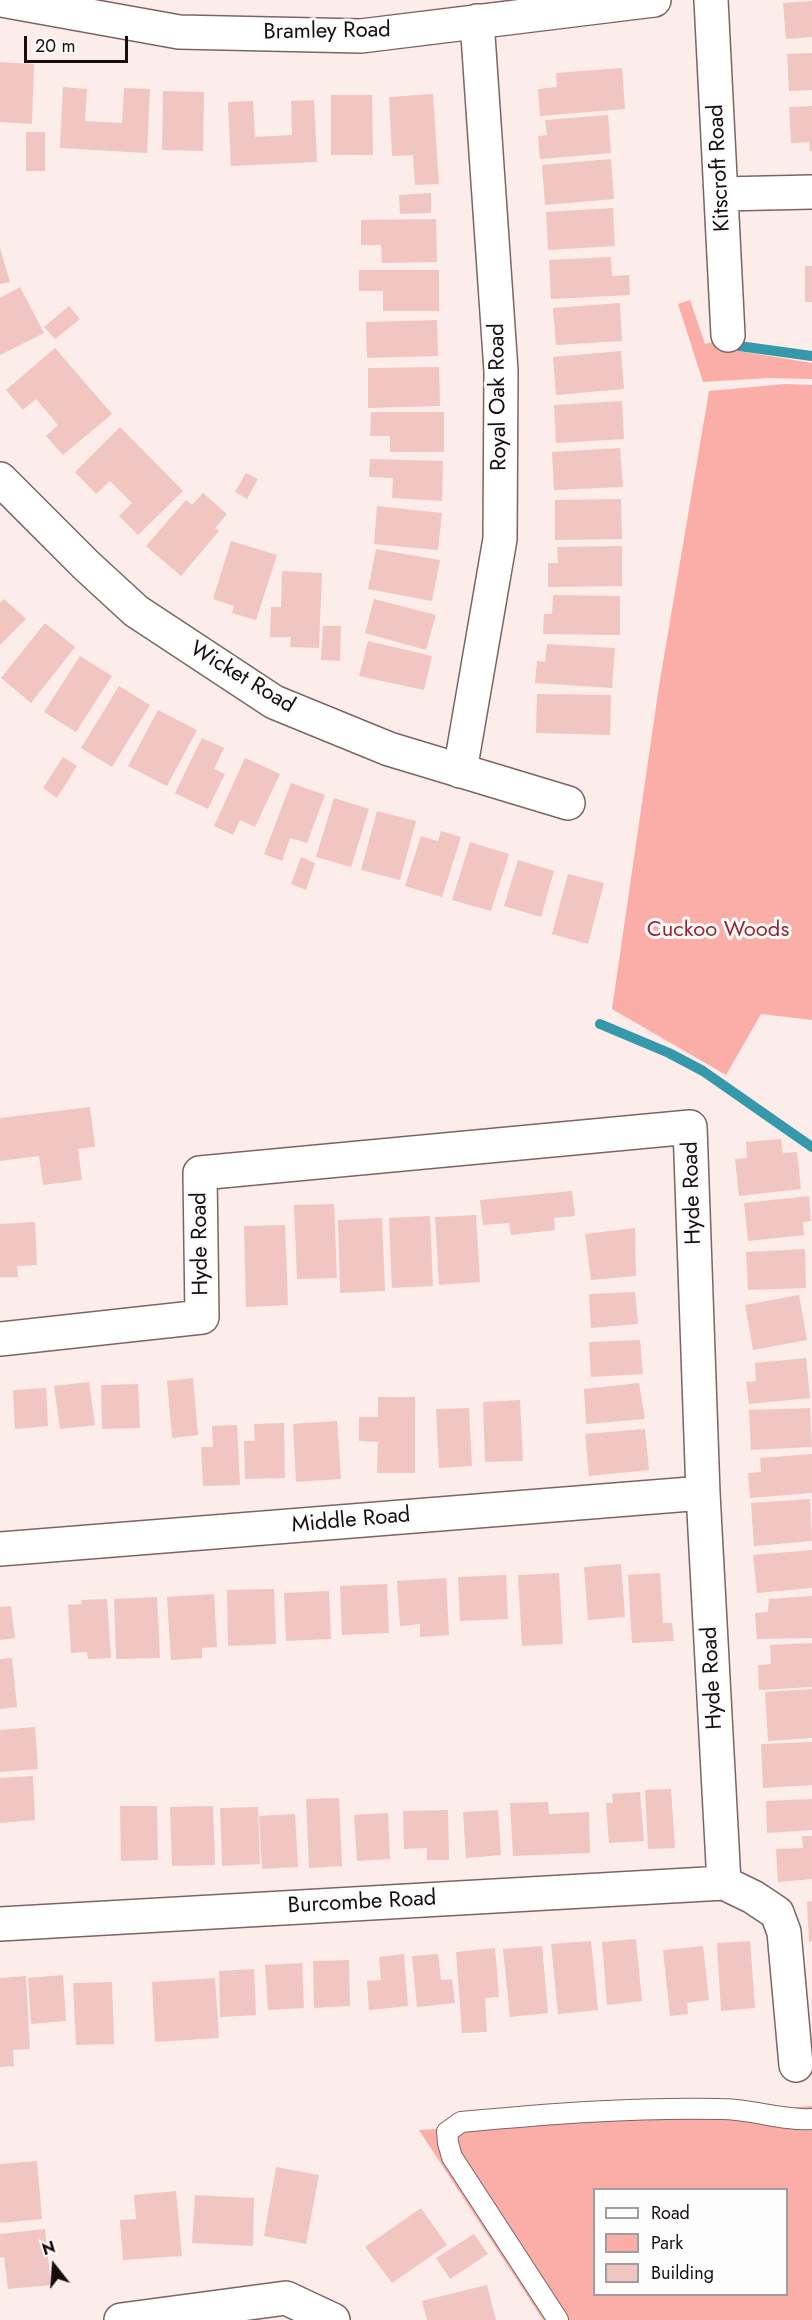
<!DOCTYPE html>
<html>
<head>
<meta charset="utf-8">
<style>
	body { margin:0 }
	#map { position:relative; width:812px; height:2320px; overflow:hidden; background:#fcecea; font-family:Jost,sans-serif }
	canvas { display:block }
	.legend { position:absolute; left:593px; top:2188px; width:195px; height:108px; box-sizing:border-box; background:#fdfdfd; border:2px solid #a19d9d; margin:0; padding:8px 10px; list-style:none; font-size:18px; color:#160d0d }
	.legend li { display:flex; align-items:center; gap:12px; height:30px }
	.legend b { width:30px; border:2px solid #a19d9d }
	.north { position:absolute; left:24px; top:2236px; width:60px; height:60px; -webkit-text-stroke:4px #fdfdfd; paint-order:stroke; rotate:343deg; font-size:16px; font-weight:700; line-height:24px; text-align:center; color:#160d0d }
	.north::after { content:''; display:block; margin:auto; width:21px; height:27px; background:#160d0d; clip-path:polygon(50% 0,100% 100%,50% 72%,0 100%) }
	.scale { position:absolute; left:24px; top:36px; width:104px; height:27px; box-sizing:border-box; border:3px solid #160d0d; border-top:0; padding-left:8px; font-size:18px; line-height:21px; white-space:nowrap; color:#160d0d; -webkit-text-stroke:4px #fdfdfd; paint-order:stroke }
</style>
</head>
<body>
<div id="map">
<canvas width="812" height="2320"></canvas>
<ul class="legend">
<li><b style="height:8px;background:#fff"></b>Road</li>
<li><b style="height:16px;background:#fbada8"></b>Park</li>
<li><b style="height:16px;background:#f1c6c2"></b>Building</li>
</ul>
<div class="north">N</div>
<div class="scale">20 m</div>
</div>
<script>
const c = document.querySelector('canvas').getContext('2d');
c.lineJoin = 'round';
function paint(path, color) {
  c.fillStyle = color;
  c.fill(path, 'evenodd');
}
function trace(path, color, width, dash) {
  c.strokeStyle = color;
  c.lineWidth = width;
  c.lineCap = dash ? 'butt' : 'round';
  c.setLineDash(dash || []);
  c.stroke(path);
}
function drawText(font, color, halo, rows, align = 'center') {
  c.font = font + ' Jost,sans-serif';
  c.lineWidth = 6;
  c.setLineDash([]);
  c.textBaseline = 'middle';
  c.strokeStyle = halo;
  c.fillStyle = color;
  for (const [text, x, y, turn = 0] of rows) {
    c.save();
    c.translate(x, y);
    c.rotate((+turn || 0) * Math.PI / 180);
    c.textAlign = isNaN(turn) ? turn : align;
    if (halo) c.strokeText(text, 0, 0);
    c.fillText(text, 0, 0);
    c.restore();
  }
}
paint(new Path2D(`
	M690 300 705 344 726 339 732 350 812 363V379L769 378 703 382 678 304Z
	M785 384 812 385V1020L761 1014 726 1075 612 1009 659 686 709 391Z
	M812 2106V2320H543L419 2130ZM594 2190H786V2294H594Z`), '#fbada8');
trace(new Path2D(`
	M739 346 812 356
	M600 1024 669 1053 703 1071 812 1147`), '#3698ab', 10);
paint(new Path2D(`
	M812 1V37L786 39 783 3Z
	M812 53V90L789 91 787 54Z
	M0 62 34 64 32 124 0 122Z
	M622 68 625 109 540 116 538 89 557 87 556 73Z
	M63 87 87 89 85 121 122 123 124 88 150 89 147 153 60 148Z
	M163 91 204 92 203 151 162 150Z
	M433 94 439 184 415 185 413 155 392 156 389 97Z
	M331 95H372L373 155H331Z
	M314 100 317 162 231 166 228 102 253 101 255 137 292 135 291 101Z
	M812 106V151H810L809 142 791 143 789 107Z
	M608 115 611 153 540 159 538 136 547 135 545 120Z
	M26 132H45V171H26Z
	M611 159 614 199 545 205 542 165Z
	M431 193V213L400 214 399 195Z
	M613 208 615 246 548 250 546 212Z
	M436 219 437 262 382 263 381 245H361V220Z
	M0 248 10 282 0 284Z
	M611 257 612 276 629 275 630 295 551 299 549 260Z
	M805 266H812V302H805Z
	M359 270H439V311H383V291H359Z
	M20 287 44 333 0 355V298Z
	M620 303 622 341 556 345 553 308Z
	M69 306 80 319 55 339 44 327Z
	M437 320 438 356 367 358 366 322Z
	M55 348 112 414 63 455 46 436 58 425 36 399 23 410 6 390Z
	M621 351 624 389 556 395 553 357Z
	M439 367 440 406 368 408V368Z
	M622 401 624 439 556 443 554 405Z
	M371 412H444V452H390V436H370Z
	M120 427 183 491 138 535 119 516 132 503 110 481 96 494 75 472Z
	M620 448 623 487 554 490 552 452Z
	M370 459 443 461 442 501 392 498 393 478 369 477Z
	M246 473 258 479 247 499 235 492Z
	M203 493 227 514 215 528 219 531 181 576 146 546 186 500 192 505Z
	M621 499 622 539 555 540V500Z
	M377 506 442 513 438 550 374 544Z
	M231 541 277 555 256 620 232 613 234 606 213 599Z
	M622 546V586L548 587V563H558L557 547Z
	M376 549 440 560 432 601 368 589Z
	M282 571 322 573 319 648 290 647 291 637H270L271 607H281Z
	M553 595 620 596V635L543 634 544 614H552Z
	M4 599 26 619 0 645V603Z
	M374 599 436 615 426 650 365 633Z
	M45 623 75 647 31 703 1 678Z
	M323 626H341L340 661 321 660Z
	M368 641 432 656 424 690 359 676Z
	M547 644 615 648 612 688 535 683 537 661 545 662Z
	M80 656 112 676 76 732 44 712Z
	M119 686 150 705 112 767 81 748Z
	M537 694 611 695 610 735 536 733Z
	M158 710 197 730 167 786 128 766Z
	M202 738 224 748 214 769 225 774 208 809 175 793Z
	M63 757 77 766 57 798 43 788Z
	M245 758 280 774 255 827 240 820 233 835 214 826Z
	M291 783 325 795 307 843 290 838 282 861 264 854Z
	M334 798 369 809 351 867 316 857Z
	M377 811 416 821 400 880 361 870Z
	M441 831 461 837 442 897 405 886 421 836 438 841Z
	M470 842 509 854 491 911 452 900Z
	M301 857 315 863 306 890 291 884Z
	M518 860 554 871 541 917 504 906Z
	M568 874 604 883 588 944 552 934Z
	M90 1107 95 1147 78 1149 82 1180 43 1185 39 1156 0 1161V1118Z
	M781 1139 783 1153 797 1152 801 1189 739 1196 735 1159 747 1158 746 1142Z
	M572 1191 575 1216 554 1218 555 1230 511 1235 509 1223 483 1225 480 1200Z
	M809 1196 811 1221 803 1222 804 1235 748 1241 744 1203Z
	M334 1204 337 1278 297 1279 294 1205Z
	M476 1215 480 1282 439 1285 435 1217Z
	M430 1216 433 1286 392 1288 389 1218Z
	M382 1218 385 1291 340 1293 338 1220Z
	M35 1222 37 1265 17 1266 18 1277H0V1224Z
	M285 1225 288 1305 246 1307 244 1226Z
	M635 1228 636 1276 591 1280 585 1234Z
	M805 1249 806 1288 748 1290 746 1252Z
	M635 1292 638 1324 591 1328 589 1294Z
	M799 1295 807 1340 753 1350 745 1305Z
	M640 1340 643 1374 591 1377 589 1342Z
	M806 1358 810 1398 749 1404 746 1382 756 1381 755 1363Z
	M193 1378 198 1435 172 1438 167 1381Z
	M89 1382 95 1425 60 1429 54 1386Z
	M639 1383 645 1419 586 1424 584 1389Z
	M138 1384 140 1428 102 1429 101 1385Z
	M46 1388 48 1426 15 1429 13 1390Z
	M378 1397H415V1473H377L378 1442 359 1441V1417H378Z
	M520 1400 523 1461 485 1462 483 1402Z
	M469 1408 472 1466 439 1468 436 1409Z
	M810 1408 812 1447 751 1450 749 1410Z
	M337 1421 341 1479 296 1482 293 1424Z
	M284 1423 285 1478 245 1479 244 1441H255L254 1424Z
	M237 1425 240 1485 203 1486 201 1447H213L212 1426Z
	M645 1429 649 1470 589 1476 585 1434Z
	M812 1454V1493L750 1498 748 1473 761 1472 760 1458Z
	M810 1499 812 1541 754 1546 751 1503Z
	M812 1550V1588L757 1593 753 1555Z
	M621 1564 625 1617 588 1620 584 1567Z
	M559 1573 563 1644 522 1646 518 1575Z
	M660 1573 663 1623H672L674 1641 632 1643 628 1575Z
	M506 1575 508 1619 460 1621 458 1577Z
	M446 1578 449 1635 420 1637V1624L400 1626 397 1581Z
	M387 1584 389 1633 342 1635 340 1586Z
	M274 1589 276 1644 228 1646 227 1590Z
	M329 1591 331 1639 286 1641 284 1593Z
	M214 1594 217 1647 202 1648V1658L171 1660 167 1597Z
	M812 1596V1638L757 1639 755 1613 768 1612 769 1599Z
	M157 1597 160 1658 116 1659 114 1599Z
	M107 1599 111 1658 88 1659 87 1652 71 1653 68 1605 82 1604 81 1600Z
	M11 1606 15 1638 0 1640V1607Z
	M812 1643V1687L759 1690 758 1665 771 1664 770 1645Z
	M12 1658 17 1707 0 1709V1659Z
	M812 1689V1738L768 1741 765 1692Z
	M35 1727 38 1769 0 1772V1730Z
	M812 1742V1785L763 1788 761 1744Z
	M33 1776 35 1820 0 1823V1778Z
	M671 1789 675 1848 648 1849 645 1790Z
	M640 1792 644 1841 609 1843 606 1803H613L612 1794Z
	M339 1798 342 1866 309 1868 306 1799Z
	M812 1799V1830L767 1833 766 1801Z
	M548 1802 549 1814 589 1812 590 1853 513 1856 510 1803Z
	M120 1806H157L158 1860 121 1861Z
	M213 1806 215 1865 172 1866 170 1807Z
	M258 1807 260 1864 222 1866 220 1808Z
	M448 1810 449 1860H427V1848L404 1849 403 1811Z
	M498 1810 501 1855 466 1858 463 1812Z
	M388 1813 390 1859 357 1861 354 1815Z
	M295 1814 298 1867 262 1869 259 1816Z
	M802 1836H812V1879L778 1882 776 1849 803 1848Z
	M812 1901V1941L809 1942 807 1902Z
	M636 1939 642 2001 607 2005 602 1942Z
	M591 1941 598 2010 558 2014 551 1944Z
	M750 1941 755 2008 721 2011 717 1943Z
	M542 1946 548 2013 510 2017 503 1949Z
	M703 1946 709 2000 687 2003 688 2014 670 2016 663 1950Z
	M495 1948 499 1997 485 1998 487 2032 462 2033 456 1952Z
	M404 1954 408 2006 369 2010 367 1981 381 1980 379 1957Z
	M438 1954 441 1980 452 1979 455 2003 417 2007 412 1956Z
	M349 1960 350 2006 314 2008 313 1961Z
	M302 1963 304 2008 268 2010 265 1965Z
	M254 1969 256 2015 220 2017 219 1971Z
	M63 1975 66 2021 31 2024 28 1978Z
	M26 1976 30 2049 13 2050 14 2066 0 2067V1978Z
	M215 1978 219 2038 155 2042 152 1982Z
	M112 1982 114 2044 76 2045 73 1983Z
	M37 2161 42 2219 0 2223V2164Z
	M276 2167 319 2175 306 2244 264 2236Z
	M176 2191 182 2256 123 2260 120 2220 136 2219 134 2195Z
	M195 2195 254 2198 253 2246 192 2243Z
	M421 2208 447 2245 392 2283 365 2247Z
	M45 2229 51 2285 8 2289 4 2257 0 2258V2234Z
	M474 2234 488 2254 450 2279 436 2258Z
	M487 2285 496 2320H427L422 2301Z`), '#f1c6c2');
const service = new Path2D(`
	M558 2320 452 2157 448 2143 447 2132 461 2122C547 2114 635 2107 721 2109 752 2109 782 2121 812 2119`);
const minor = new Path2D(`
	M1 0 179 32 361 36 654 0
	M711 0 728 335
	M722 194 812 192
	M0 479 86 565 136 611 274 702 389 749 568 803
	M460 771 500 539 501 371 477 21
	M0 1339 202 1317 200 1173 690 1127 703 1493 724 1883
	M0 1549 703 1493
	M0 1924 724 1883 753 1897 777 1913 784 1932 796 2065
	M121 2320 286 2298 333 2320`);
trace(service, '#7b6563', 22);
trace(minor, '#7b6563', 36);
trace(service, '#fff', 20);
trace(minor, '#fff', 33);
drawText('22px', '#160d0d', '#fdfdfd', [
	["Bramley Road",327,32,-1],
	["Kitscroft Road",720,168,-93],
	["Royal Oak Road",499,397,-91],
	["Wicket Road",242,678,31],
	["Hyde Road",693,1193,-92],
	["Hyde Road",201,1244,-91],
	["Middle Road",351,1521,-5],
	["Hyde Road",713,1678,-93],
	["Burcombe Road",362,1903,-3]
]);
drawText('22px', '#9c242b', '#fdfdfd', [
	["Cuckoo Woods",718,931]
]);
</script>
</body>
</html>
